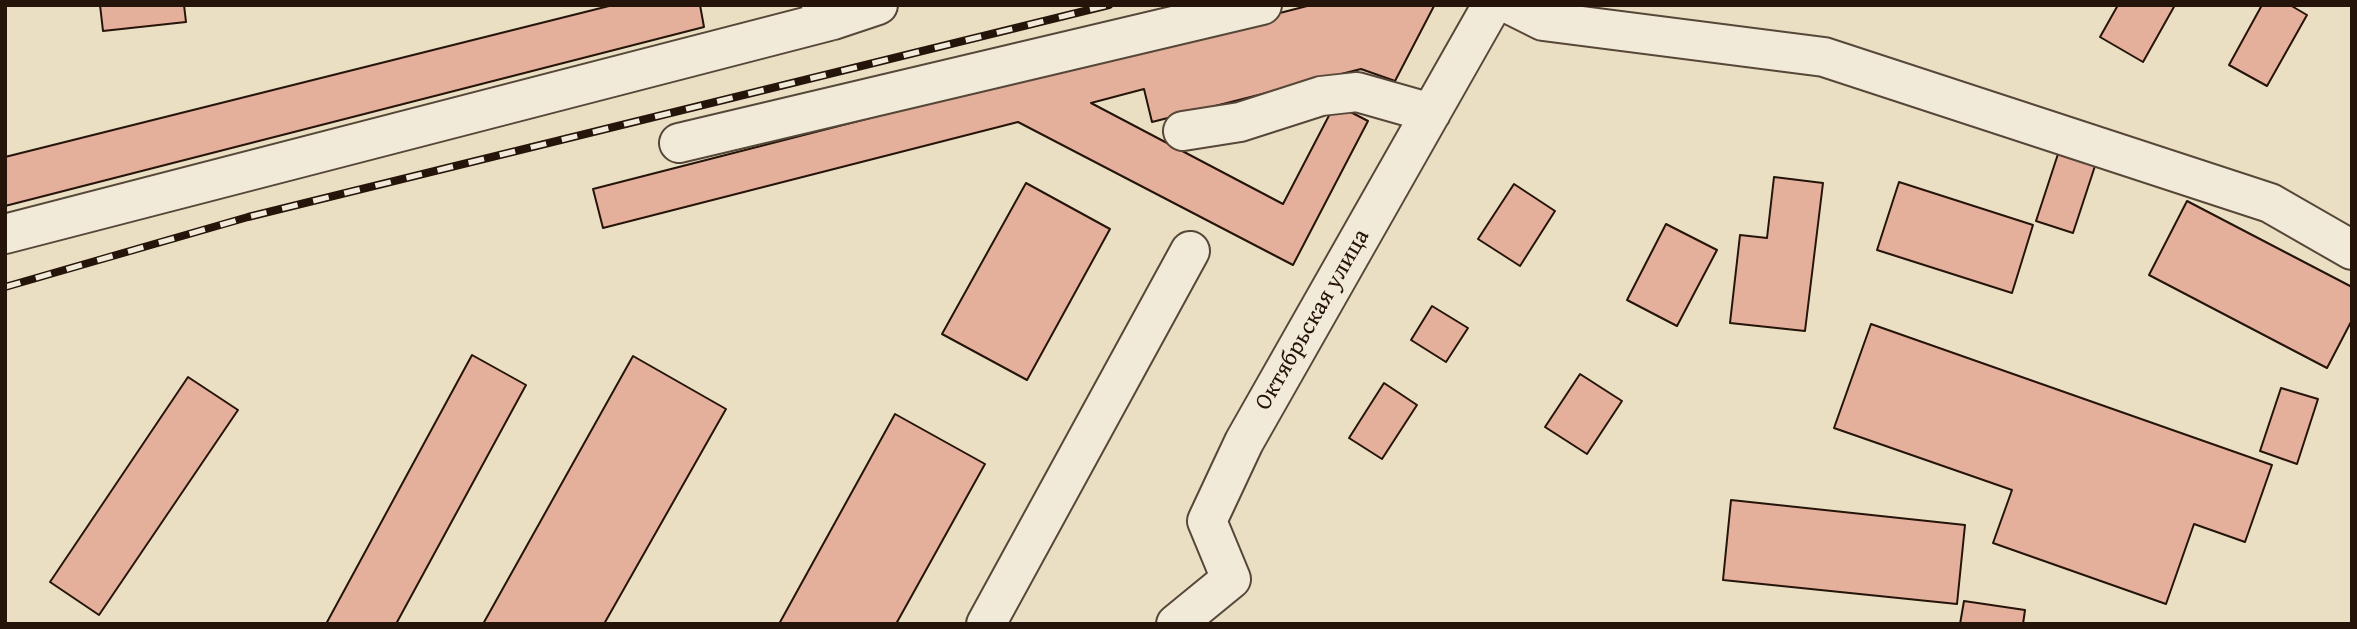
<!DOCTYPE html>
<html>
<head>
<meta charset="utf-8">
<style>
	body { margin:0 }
	#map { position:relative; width:2357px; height:629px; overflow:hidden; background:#ebdfc3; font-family:"Gentium Book Plus",serif }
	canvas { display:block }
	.frame { position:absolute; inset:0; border:7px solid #251409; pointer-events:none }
</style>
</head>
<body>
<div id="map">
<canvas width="2357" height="629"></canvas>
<div class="frame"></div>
</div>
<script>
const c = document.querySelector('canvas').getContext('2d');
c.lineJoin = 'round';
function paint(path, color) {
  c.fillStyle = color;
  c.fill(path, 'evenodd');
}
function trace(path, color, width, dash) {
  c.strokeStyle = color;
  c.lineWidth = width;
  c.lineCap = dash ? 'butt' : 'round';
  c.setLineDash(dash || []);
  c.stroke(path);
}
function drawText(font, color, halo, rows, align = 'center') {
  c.font = font + ' "Gentium Book Plus",serif';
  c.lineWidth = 5;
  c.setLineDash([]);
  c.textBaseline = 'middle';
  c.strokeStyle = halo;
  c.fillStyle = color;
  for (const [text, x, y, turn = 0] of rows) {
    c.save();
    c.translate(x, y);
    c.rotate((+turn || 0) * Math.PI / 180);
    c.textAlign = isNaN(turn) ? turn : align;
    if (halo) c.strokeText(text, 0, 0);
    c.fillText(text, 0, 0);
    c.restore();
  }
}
const building = new Path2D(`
	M100 5H184L186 22 103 31Z
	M613 5H700L704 27 5 206V157Z
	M1311 5 1434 6 1395 81 1361 69 1152 122 1144 89 1091 103 1283 204 1335 104 1368 121 1293 265 1018 122 603 228 593 189Z
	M2118 5H2175L2143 62 2100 37Z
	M2262 5H2290L2307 15 2267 86 2229 65Z
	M2058 154 2095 166 2073 233 2036 221Z
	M1774 177 1823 183 1805 331 1730 323 1740 235 1767 238Z
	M1899 182 2033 225 2012 293 1877 250Z
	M1026 183 1110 229 1027 380 942 334Z
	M1514 184 1555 211 1520 266 1478 239Z
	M2187 201 2352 287V320L2327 368 2149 275Z
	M1666 224 1717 250 1677 326 1627 300Z
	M1432 306 1468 328 1446 362 1411 340Z
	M1871 324 2272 465 2245 542 2194 524 2166 604 1993 543 2012 490 1834 428Z
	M472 355 526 385 396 624H326Z
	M633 356 726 409 604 624H483Z
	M1580 374 1622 401 1587 454 1545 427Z
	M188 377 238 410 99 615 50 582Z
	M1384 383 1417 405 1382 459 1349 438Z
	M2281 388 2318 399 2297 464 2260 451Z
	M895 414 985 464 896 624H779Z
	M1731 500 1965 525 1957 604 1723 580Z
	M1964 601 2025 610 2023 624H1960Z`);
paint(building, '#e4af9b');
trace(building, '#251409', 2);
const minor = new Path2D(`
	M821 5 833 20 878 5
	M1511 5 1543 21 1824 57 2270 203 2352 250
	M1183 131 1240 122 1321 96 1357 92 1431 113
	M679 143 1262 5
	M5 234 833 20
	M986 624 1190 251
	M1176 624 1231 579 1207 521 1244 442 1492 5`);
trace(minor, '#564738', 42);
trace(minor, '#f2ead8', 38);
const rail = new Path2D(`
	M5 287 248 217 1109 5`);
trace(rail, '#251409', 8);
trace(rail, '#f2ead8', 5, [16]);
drawText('24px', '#251409', '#f2ead8', [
	["Октябрьская улица",1313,320,-60]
]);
</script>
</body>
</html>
